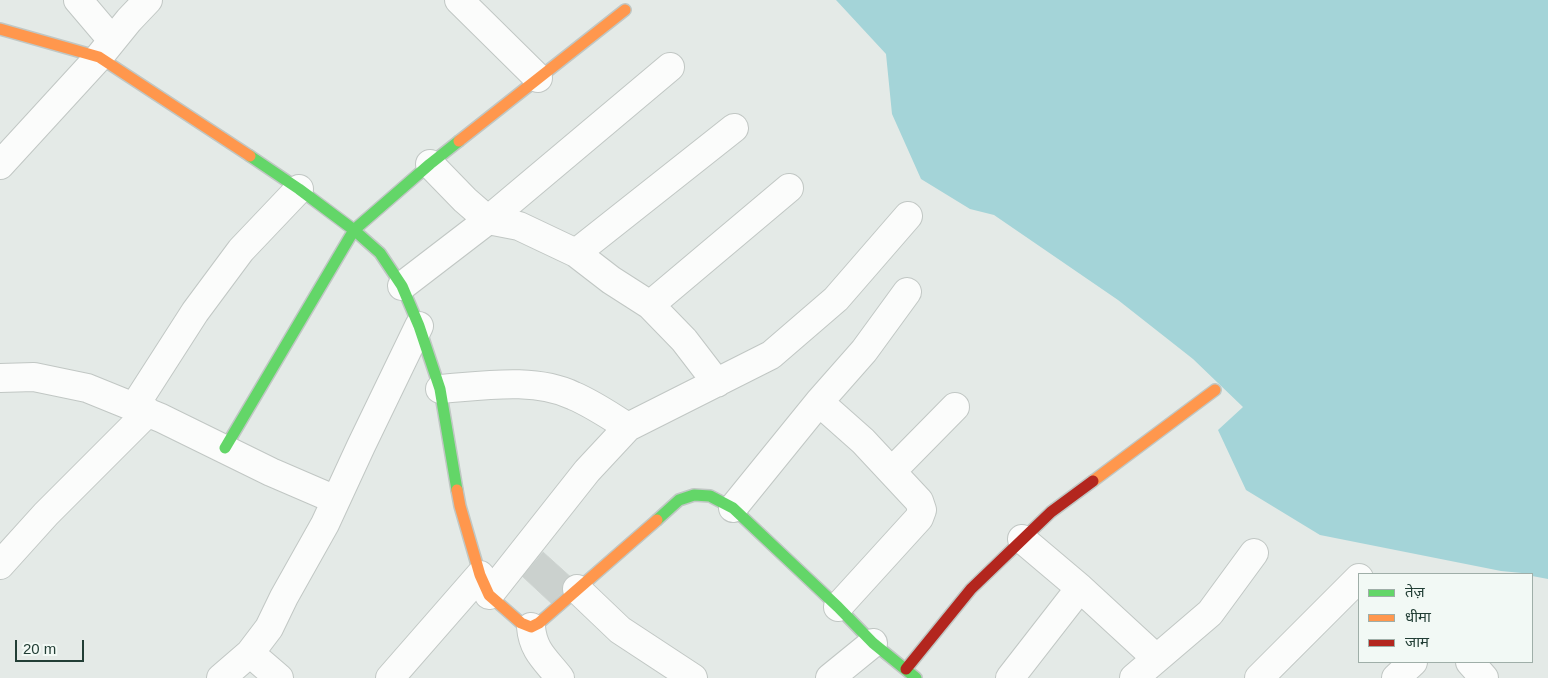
<!DOCTYPE html>
<html>
<head>
<meta charset="utf-8">
<style>
	body { margin:0 }
	#map { position:relative; width:1548px; height:678px; overflow:hidden; background:#e4eae7; font-family:Helvetica,"Noto Sans Devanagari",sans-serif }
	canvas { display:block }
	.legend { position:absolute; left:1358px; top:573px; width:175px; height:90px; box-sizing:border-box; background:#f2f9f5; border:1px solid #9faea8; margin:0; padding:6px 9px; list-style:none; font-size:15px; color:#223e35 }
	.legend li { display:flex; align-items:center; gap:10px; height:25px }
	.legend b { width:25px; border:1px solid #9faea8 }
	.scale { position:absolute; left:15px; top:640px; width:69px; height:22px; box-sizing:border-box; border:2px solid #223e35; border-top:0; padding-left:6px; font-size:15px; line-height:18px; white-space:nowrap; color:#223e35; -webkit-text-stroke:4px #f2f9f5; paint-order:stroke }
</style>
</head>
<body>
<div id="map">
<canvas width="1548" height="678"></canvas>
<ul class="legend">
<li><b style="height:6px;background:#63d668"></b>तेज़</li>
<li><b style="height:6px;background:#ff974d"></b>धीमा</li>
<li><b style="height:6px;background:#b3261e"></b>जाम</li>
</ul>
<div class="scale">20 m</div>
</div>
<script>
const c = document.querySelector('canvas').getContext('2d');
c.lineJoin = 'round';
function paint(path, color) {
  c.fillStyle = color;
  c.fill(path, 'evenodd');
}
function trace(path, color, width, dash) {
  c.strokeStyle = color;
  c.lineWidth = width;
  c.lineCap = dash ? 'butt' : 'round';
  c.setLineDash(dash || []);
  c.stroke(path);
}
paint(new Path2D(`
	M836 0H1548V579L1532 576V574L1501 571 1320 535 1246 490 1218 430 1243 407 1193 359 1118 300 994 215 970 209 921 179 892 114 886 54Z`), '#a4d4d8');
const building = new Path2D(`
	M543 552 574 580 552 604 522 576Z`);
paint(building, '#cbd1ce');
trace(building, '#cdd3d0', 1);
const street = new Path2D(`
	M78 0 112 40
	M459 0 538 78
	M430 164 465 200 488 220 519 226 576 253 611 280 650 305 684 340 717 383
	M0 165 99 57 129 20 148 0
	M576 253 734 128
	M402 286 488 220 670 67
	M650 305 789 188
	M0 378 34 377 87 388 161 418 271 472 336 500
	M440 389C482 386 535 377 574 396 593 404 610 416 628 427
	M819 402 863 441 919 501 922 510 919 518 838 607
	M134 407 195 312 241 250 299 189
	M892 471 955 407
	M733 508 819 402 864 351 907 292
	M1022 539 1080 588 1156 658
	M0 565 46 514 148 412
	M577 589 620 630 693 678
	M489 595 587 471 628 427 771 355 836 299 908 216
	M531 627C533 651 546 660 560 678
	M250 653 279 678
	M1470 662 1484 678
	M221 678 250 653 269 628 284 597 325 524 361 446 419 326
	M390 678 480 575
	M830 678 873 643
	M1010 678 1080 588
	M1134 678 1210 613 1254 553
	M1259 678 1359 578
	M1396 678 1413 662`);
const fast = new Path2D(`
	M250 156 299 189 354 230 380 253 402 286 419 326 440 389 457 490
	M225 448 354 230 430 164 459 141
	M657 520 679 500 694 495 710 496 733 508 838 607 873 643 916 678`);
const slow = new Path2D(`
	M0 29 99 57 250 156
	M459 141 625 10
	M1093 481 1215 390
	M457 490 460 506 480 575 489 595 521 623 531 627 539 623 657 520`);
const jam = new Path2D(`
	M906 669 971 589 1051 512 1093 481`);
trace(street, '#c1c7c4', 30);
trace(fast, '#c0c7c4', 14);
trace(slow, '#c0c7c4', 14);
trace(jam, '#c0c7c4', 14);
trace(street, '#fbfcfb', 28);
trace(fast, '#63d668', 11);
trace(slow, '#ff974d', 11);
trace(jam, '#b3261e', 11);
</script>
</body>
</html>
